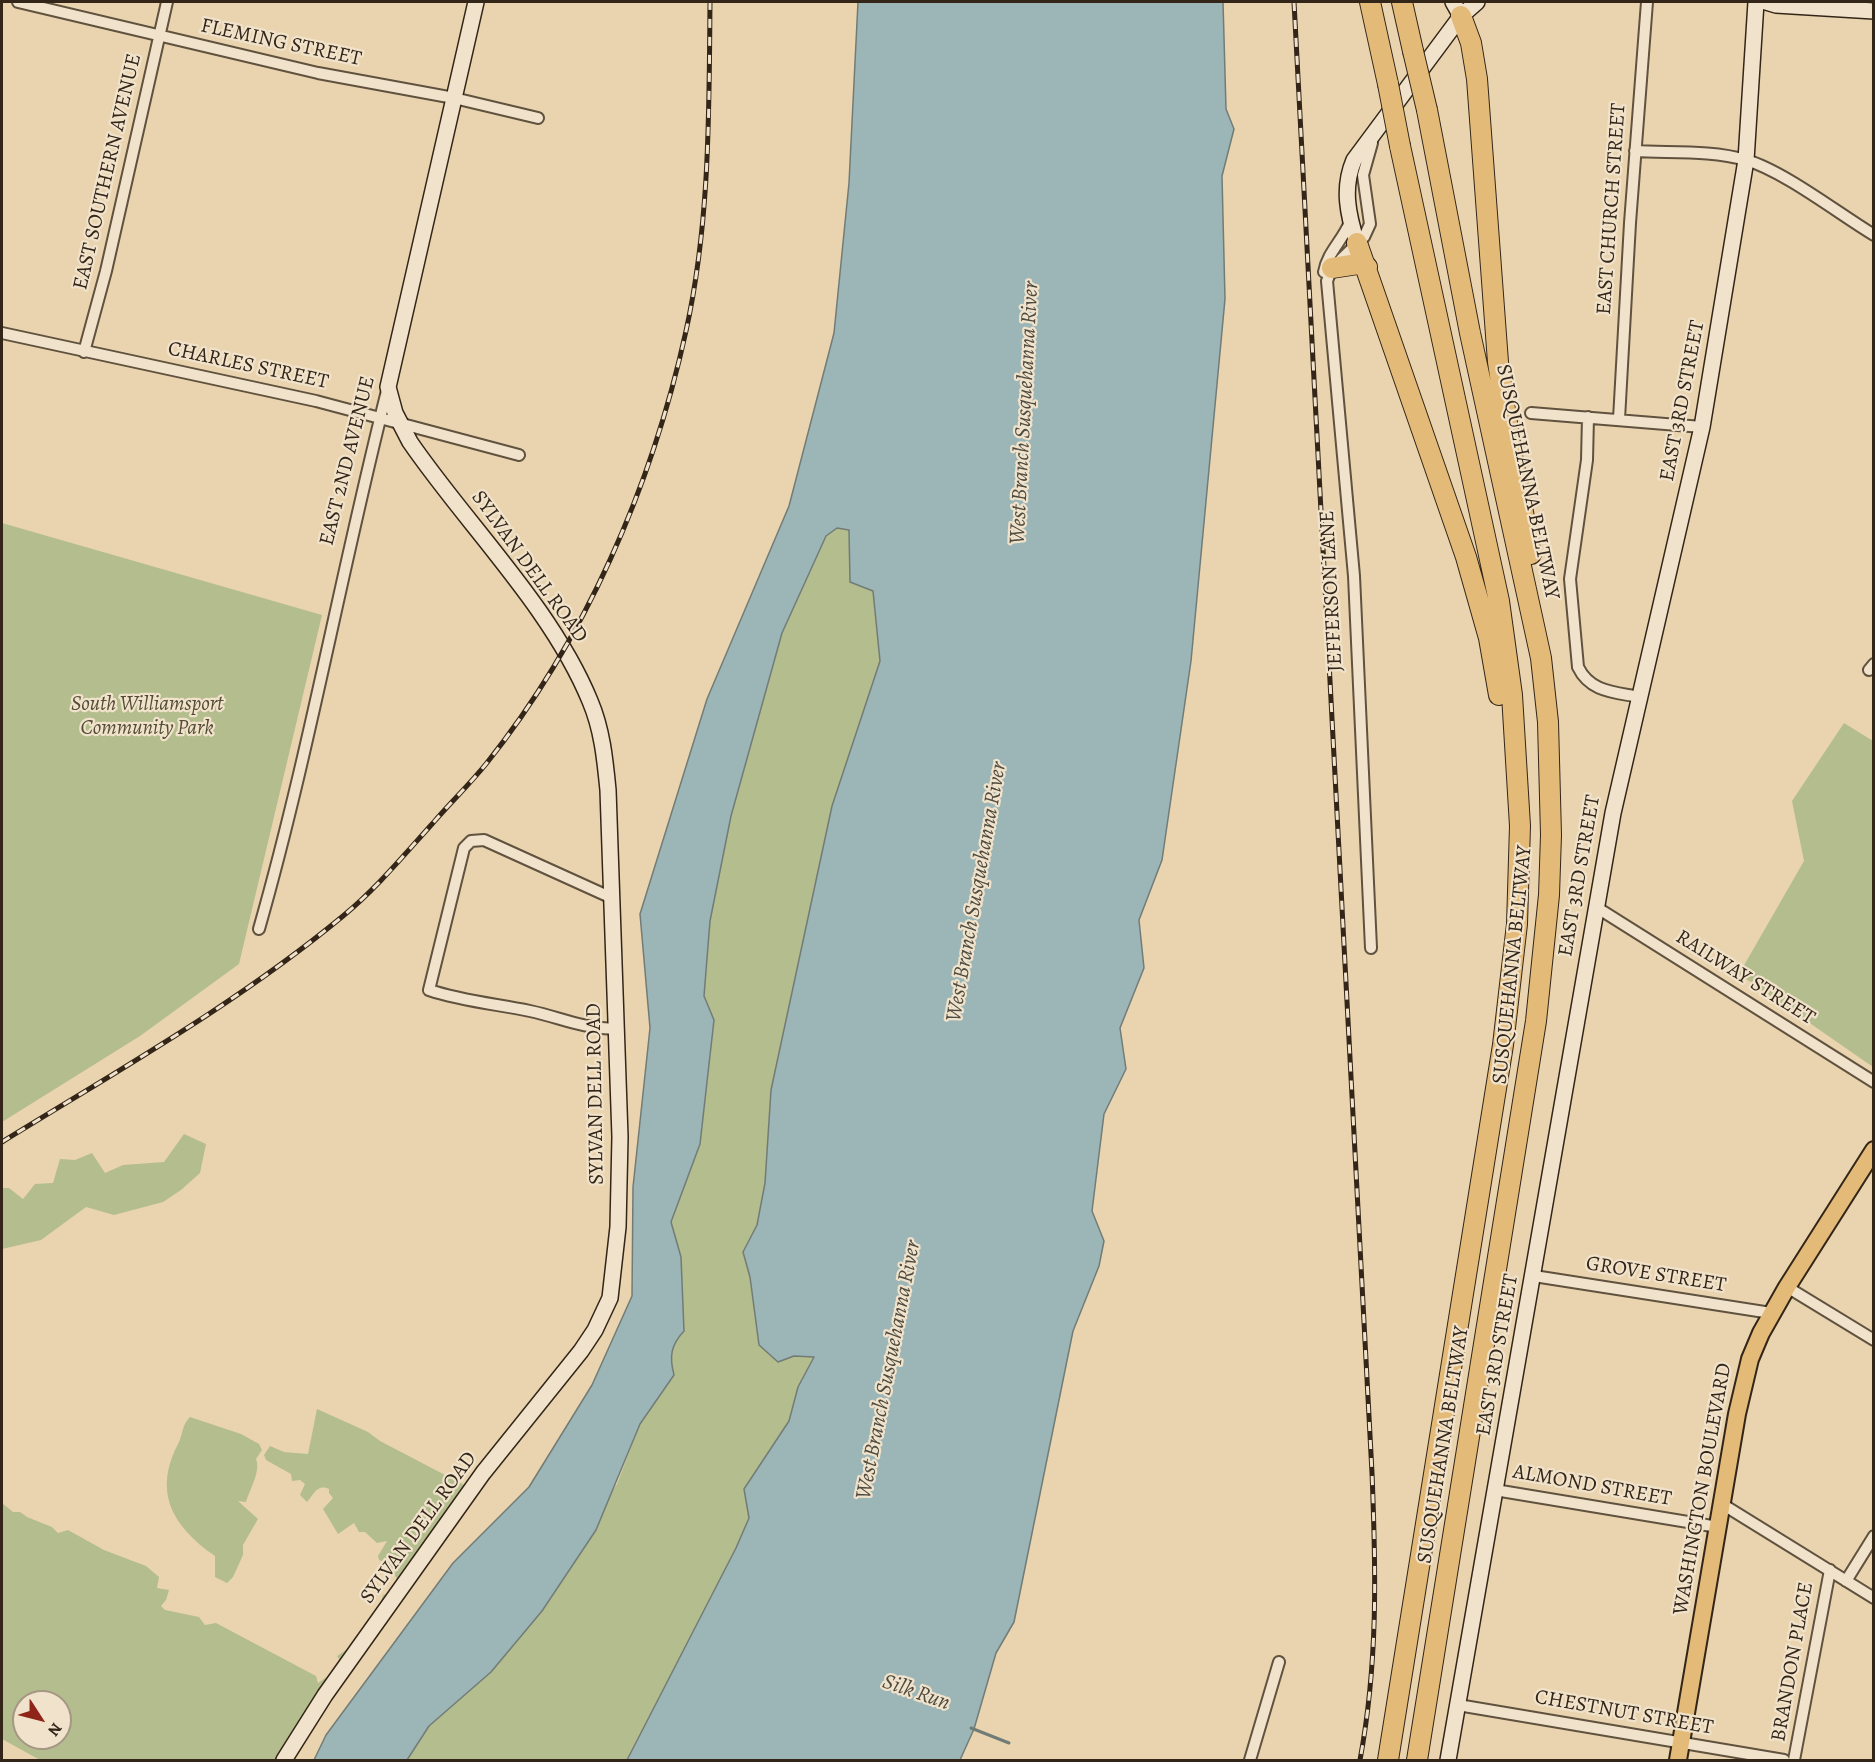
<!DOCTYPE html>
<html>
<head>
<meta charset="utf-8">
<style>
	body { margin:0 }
	#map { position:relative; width:1875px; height:1762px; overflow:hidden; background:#e9d4af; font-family:Alegreya,serif }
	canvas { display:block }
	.frame { position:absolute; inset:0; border:3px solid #332618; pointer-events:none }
	.north { position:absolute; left:12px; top:1690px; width:60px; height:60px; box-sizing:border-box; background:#f1e3cb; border:2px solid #a59783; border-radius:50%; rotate:126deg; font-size:16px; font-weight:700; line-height:24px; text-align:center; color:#332618 }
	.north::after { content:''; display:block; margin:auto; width:21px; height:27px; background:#8f2418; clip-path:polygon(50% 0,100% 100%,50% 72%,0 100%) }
</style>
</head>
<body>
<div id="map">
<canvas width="1875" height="1762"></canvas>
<div class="frame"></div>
<div class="north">N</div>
</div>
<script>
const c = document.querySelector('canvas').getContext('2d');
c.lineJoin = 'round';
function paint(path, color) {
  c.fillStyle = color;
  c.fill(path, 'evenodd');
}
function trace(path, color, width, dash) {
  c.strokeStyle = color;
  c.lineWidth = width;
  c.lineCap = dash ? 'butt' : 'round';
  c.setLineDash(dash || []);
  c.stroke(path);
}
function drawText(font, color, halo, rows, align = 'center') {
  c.font = font + ' Alegreya,serif';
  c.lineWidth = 4.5;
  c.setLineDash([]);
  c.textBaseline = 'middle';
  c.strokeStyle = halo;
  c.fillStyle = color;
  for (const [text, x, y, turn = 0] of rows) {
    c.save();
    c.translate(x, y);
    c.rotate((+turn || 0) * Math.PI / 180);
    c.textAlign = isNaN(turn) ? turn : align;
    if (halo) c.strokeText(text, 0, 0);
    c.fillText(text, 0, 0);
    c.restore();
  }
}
paint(new Path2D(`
	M2 523 322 615 239 964 140 1036 2 1122Z
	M837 528 849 530 850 582 873 591 880 661 832 806 771 1090 765 1183 757 1225 743 1252 778 1362 794 1356H814L798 1387 789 1421 744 1489 749 1518 736 1548 627 1760H407L429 1726 491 1672 617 1484 640 1424 674 1375 670 1361 681 1257 671 1222 700 1144 714 1020 704 996 710 921 731 816 782 633 826 536Z
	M1844 723 1873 741V1067L1739 974 1804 861 1792 801Z
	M184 1134 206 1144 200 1173 181 1190 163 1202 114 1215 86 1207 41 1240 2 1249V1188H9L23 1199 35 1184 53 1183 60 1159 75 1160 92 1153 105 1173 123 1165 164 1162Z
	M317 1409 368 1432 380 1441 466 1486 405 1579 389 1597 381 1601 383 1595 389 1593 397 1579 387 1563 379 1560 378 1556 387 1541 377 1543 365 1532H359L354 1523 338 1534 323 1509 333 1498 329 1493V1489C318 1484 315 1492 307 1502L300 1495 305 1484 300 1480 292 1481 291 1474 266 1460 264 1455 270 1446 284 1452 308 1454Z
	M190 1417 241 1434 259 1444 262 1450 256 1459C261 1471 250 1489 246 1502L238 1501 258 1519 243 1545V1555L233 1577 227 1583 215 1577V1556C170 1525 153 1490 179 1442 183 1433 182 1425 190 1417Z
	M2 1503 13 1512H20L27 1517 52 1527 58 1533 68 1530 104 1550 146 1566 159 1577 157 1588 169 1590 166 1600 161 1606 165 1610 199 1617 205 1625 216 1623 316 1676 318 1683 328 1676 340 1661 337 1656 352 1646 279 1760H40L2 1739ZM24 1702H60V1738H24Z`), '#b4bd8d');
const water = new Path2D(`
	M858 2H1223L1226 109 1234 129 1222 176 1225 299 1191 661 1162 860 1139 920 1144 968 1120 1028 1126 1069 1104 1114 1092 1211 1104 1241 1099 1266 1073 1331 1014 1622 996 1653 974 1729 960 1760H627L736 1548 749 1518 744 1489 789 1421 798 1387 814 1357 794 1356 778 1362 759 1345 750 1277 743 1252 757 1225 765 1183 771 1090 832 806 880 661 873 591 850 582 849 530 837 528 826 536 782 633 731 816 710 921 704 996 714 1020 700 1144 671 1222 681 1257 684 1331C671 1345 669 1356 674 1375L640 1424 596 1530 542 1611 491 1672 429 1726 407 1760H314L326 1735 453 1563 529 1487 592 1385 632 1296 633 1187 650 1028 640 914 707 699 789 506 834 333 849 183Z`);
paint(water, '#9cb5b6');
trace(water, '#727c77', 1.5);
trace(new Path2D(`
	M971 1728 1009 1743`), '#727c77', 3);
const street = new Path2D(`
	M18 2 318 73 454 98 538 118
	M1635 151C1671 153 1712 150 1746 160 1784 171 1839 214 1874 235
	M1324 272C1327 253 1343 240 1350 222
	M2 333 316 401 519 455
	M84 352 106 271 167 2
	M1531 413 1702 427
	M1588 417 1587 460 1570 579 1578 667C1590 692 1614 692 1639 697
	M1619 419 1630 223 1647 2
	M1869 670 1874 664
	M612 898 484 840 471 841 464 848 429 990C462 1001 496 1004 530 1011 562 1018 580 1028 616 1029
	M1596 907 1874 1082
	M259 929C310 750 342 567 388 387
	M1371 948 1354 576 1327 281 1332 268 1364 237 1370 224 1363 175 1372 143
	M1534 1276 1771 1313
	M1787 1287 1874 1340
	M1495 1490 1718 1527
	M1722 1504 1874 1598
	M1846 1581 1874 1536
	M1458 1705 1784 1760
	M1250 1760 1279 1662
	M1794 1760 1830 1570`);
const secondary = new Path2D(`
	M1453 2 1461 16
	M1766 2 1776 5 1874 11
	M1357 243C1348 215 1342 188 1354 160L1461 16 1477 2
	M284 1760 325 1695 483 1473 581 1351 595 1330 610 1298 618 1227 620 1137 608 790C605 759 602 729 590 701 552 608 467 525 410 442L395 413 388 387 476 2
	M1448 1760 1613 813 1702 427 1746 160 1756 2`);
const primary = new Path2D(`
	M1678 1760 1737 1414 1750 1359 1761 1333 1787 1287 1874 1150`);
const highway = new Path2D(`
	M1370 2 1388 84
	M1402 2 1413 51
	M1461 16 1471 43 1477 79 1498 362 1511 450 1531 554
	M1357 243 1466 557 1489 638 1499 695
	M1332 268 1358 264 1367 267
	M1388 1760 1503 1045 1517 924 1520 826 1512 695 1499 601 1400 146
	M1417 1760 1536 1021 1549 895 1551 835 1548 722 1541 658 1470 333 1427 110`);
trace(street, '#60523e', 14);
trace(secondary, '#332618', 18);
trace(primary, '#332618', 20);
trace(highway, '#332618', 22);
trace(street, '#f1e3cb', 10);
trace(secondary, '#f1e3cb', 15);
trace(primary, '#e4ba78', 16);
trace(highway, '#e4ba78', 20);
const rail = new Path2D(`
	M1294 2 1372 1473C1376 1572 1378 1663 1360 1760
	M2 1142C117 1071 238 1003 343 916 376 889 404 855 433 823 450 803 469 785 486 764 585 640 652 486 686 331 710 222 709 112 710 2`);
trace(rail, '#332618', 5);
trace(rail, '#f1e3cb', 3, [9]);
const highwayBridge = new Path2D(`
	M1413 51 1427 110
	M1388 84 1400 146`);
trace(highwayBridge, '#332618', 22, []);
trace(highwayBridge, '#e4ba78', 20);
drawText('21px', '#332618', '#f1e3cb', [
	["FLEMING STREET",281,43,12],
	["EAST SOUTHERN AVENUE",108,172,-77],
	["EAST CHURCH STREET",1612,209,-86],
	["CHARLES STREET",248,366,12],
	["EAST 3RD STREET",1683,401,-79],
	["EAST 2ND AVENUE",348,461,-76],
	["SUSQUEHANNA BELTWAY",1527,482,78],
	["SYLVAN DELL ROAD",529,567,54],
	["JEFFERSON LANE",1332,591,-93],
	["EAST 3RD STREET",1580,876,-80],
	["SUSQUEHANNA BELTWAY",1513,965,-84],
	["RAILWAY STREET",1745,978,32],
	["SYLVAN DELL ROAD",596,1094,-91],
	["GROVE STREET",1656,1275,9],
	["EAST 3RD STREET",1498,1355,-80],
	["SUSQUEHANNA BELTWAY",1444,1445,-81],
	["ALMOND STREET",1592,1486,10],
	["WASHINGTON BOULEVARD",1703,1489,-80],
	["SYLVAN DELL ROAD",419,1528,-54],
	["BRANDON PLACE",1793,1662,-80],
	["CHESTNUT STREET",1624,1713,10]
]);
drawText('italic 21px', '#534c35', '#f1e3cb', [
	["South Williamsport",147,705],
	["Community Park",147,729]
]);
drawText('italic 22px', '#4d4a40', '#f1e3cb', [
	["West Branch Susquehanna River",1025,413,-87],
	["West Branch Susquehanna River",977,892,-80],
	["West Branch Susquehanna River",889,1370,-79],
	["Silk Run",916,1693,19]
]);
</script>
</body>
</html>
